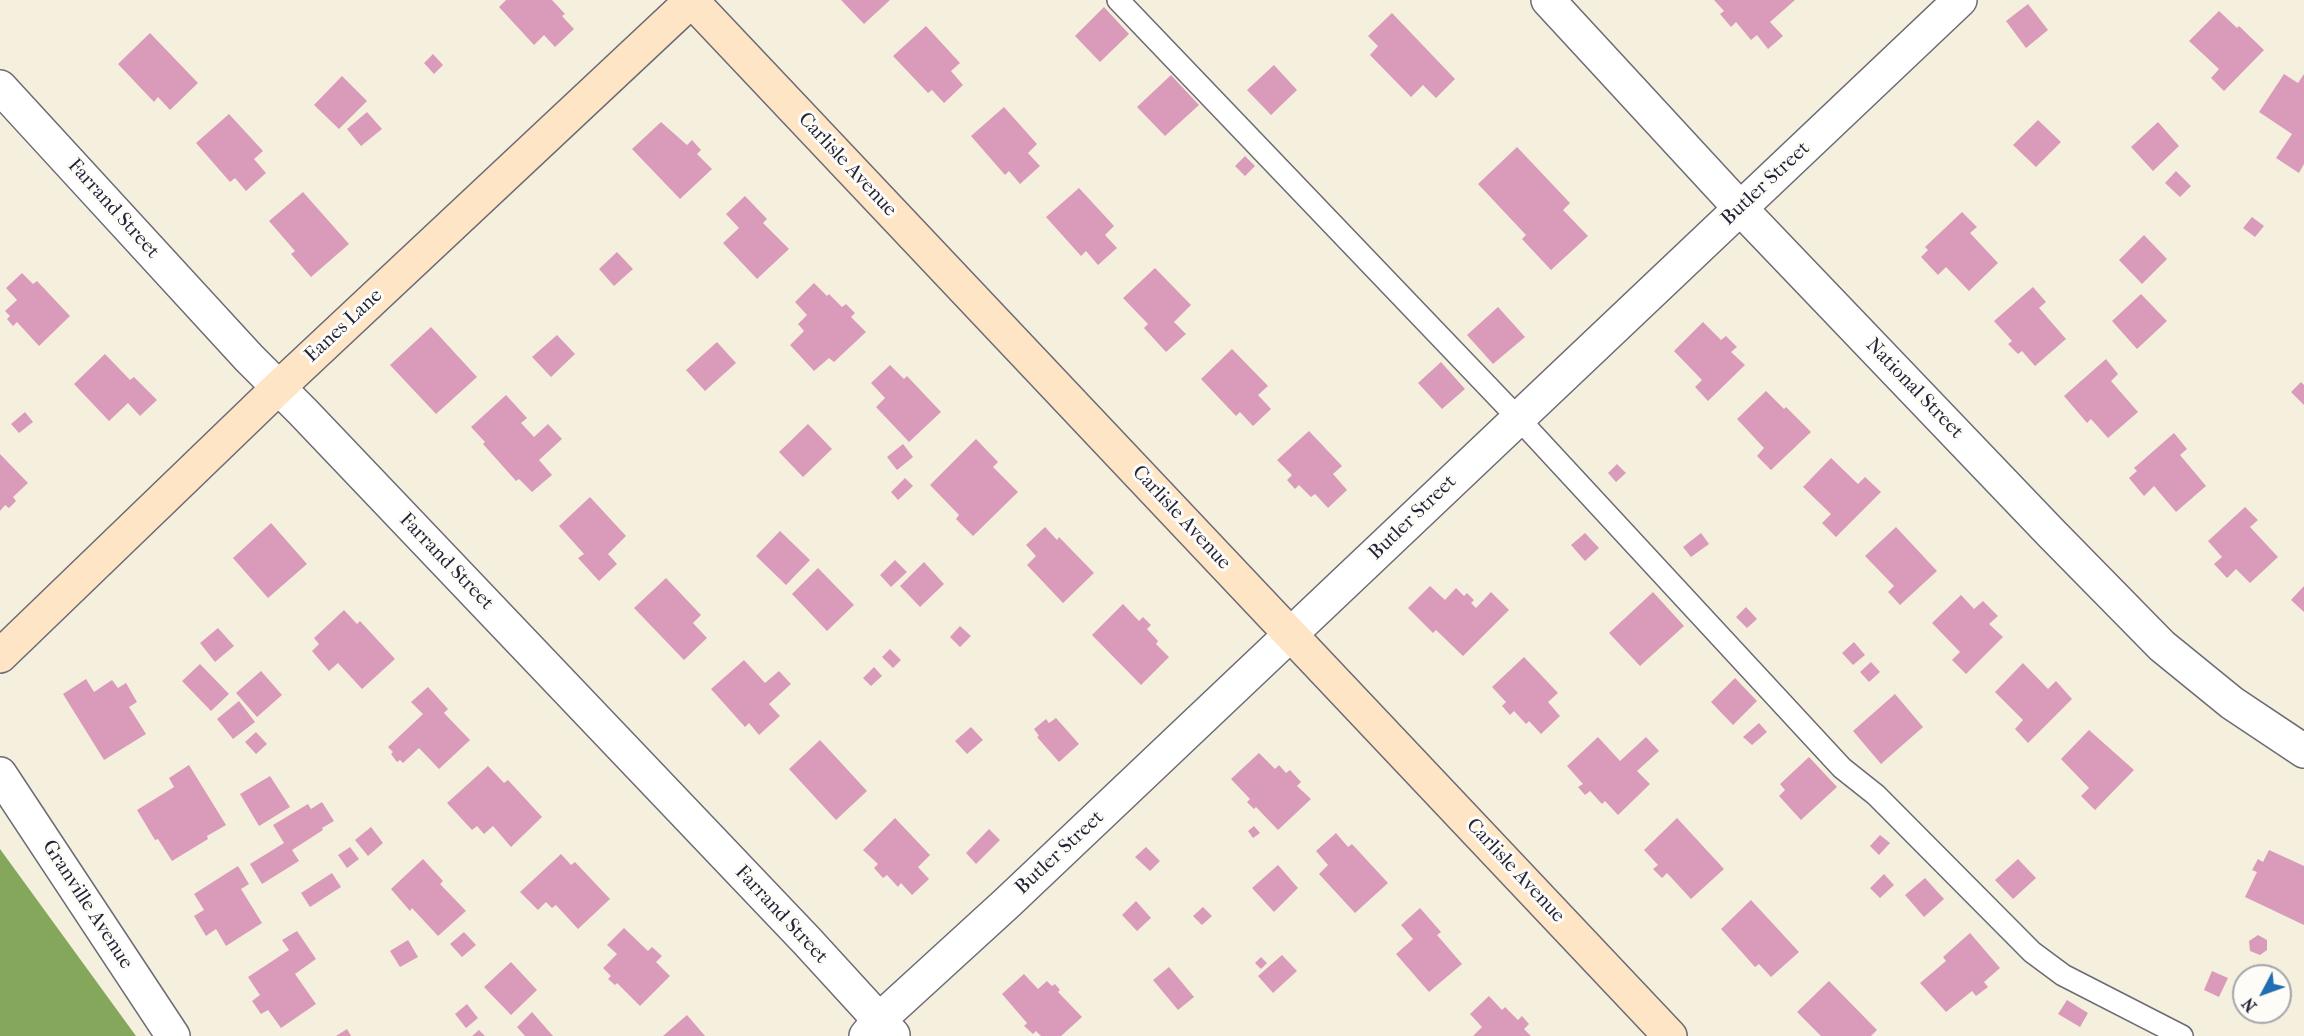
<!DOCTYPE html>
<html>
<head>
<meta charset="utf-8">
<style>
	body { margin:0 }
	#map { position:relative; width:2304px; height:1036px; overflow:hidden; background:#f4f0dd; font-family:"IM FELL French Canon",serif }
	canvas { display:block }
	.north { position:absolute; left:2232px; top:964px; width:60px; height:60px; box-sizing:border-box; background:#fdfcf7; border:2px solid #a5a5ac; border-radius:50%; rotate:229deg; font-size:16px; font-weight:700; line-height:24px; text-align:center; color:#22223b }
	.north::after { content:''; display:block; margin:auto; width:21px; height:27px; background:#1f6fb2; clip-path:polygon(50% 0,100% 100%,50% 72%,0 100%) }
</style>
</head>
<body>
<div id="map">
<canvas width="2304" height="1036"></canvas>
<div class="north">N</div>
</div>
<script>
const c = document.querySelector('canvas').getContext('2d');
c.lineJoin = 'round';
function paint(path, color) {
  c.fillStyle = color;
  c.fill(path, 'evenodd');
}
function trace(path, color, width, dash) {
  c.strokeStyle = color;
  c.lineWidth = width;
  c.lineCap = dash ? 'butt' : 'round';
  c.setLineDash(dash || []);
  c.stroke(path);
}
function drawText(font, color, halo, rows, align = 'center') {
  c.font = font + ' "IM FELL French Canon",serif';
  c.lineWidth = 6;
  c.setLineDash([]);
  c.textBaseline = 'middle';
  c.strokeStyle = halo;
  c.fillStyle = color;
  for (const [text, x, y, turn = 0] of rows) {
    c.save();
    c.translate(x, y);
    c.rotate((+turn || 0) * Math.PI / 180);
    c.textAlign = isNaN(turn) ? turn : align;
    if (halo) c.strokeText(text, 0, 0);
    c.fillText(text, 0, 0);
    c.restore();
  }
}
paint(new Path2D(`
	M0 849 136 1036H0Z`), '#84a75c');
paint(new Path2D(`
	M506 0H552L565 14 562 16 574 29 555 47 544 35 534 45 499 7Z
	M841 0H890L864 24Z
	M1714 0H1795L1770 22 1783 36 1768 49 1757 35 1751 40 1736 22 1731 27 1720 14 1724 11Z
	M2028 4 2048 30 2026 48 2006 21Z
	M1104 7 1129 34 1100 62 1075 36Z
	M2219 11 2237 28 2239 26 2264 50 2224 91 2211 78 2219 69 2189 41Z
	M1392 13 1455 79 1436 98 1423 85 1411 97 1370 55 1378 46 1368 36Z
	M926 26 960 63 951 71 963 85 944 103 932 90 928 93 893 56Z
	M150 33 198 83 170 110 158 97 154 102 118 64Z
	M433 54 443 65 434 74 424 63Z
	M1274 65 1297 90 1271 115 1247 90Z
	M2284 74 2298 83 2304 74V164L2299 173 2276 158 2292 134 2259 112Z
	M1171 75 1199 105 1165 136 1137 107Z
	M342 76 367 101 339 129 314 105Z
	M1004 107 1037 144 1028 153 1040 166 1020 184 1009 171 1005 175 971 136Z
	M367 112 382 129 361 146 347 129Z
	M229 114 263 151 254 159 266 173 246 191 235 178 230 182 196 143Z
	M2038 120 2061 142 2036 167 2013 145Z
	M661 122 687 145 692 140 701 150 697 154 712 169 680 199 632 149Z
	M2158 122 2179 146 2153 171 2131 147Z
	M1517 147 1570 203 1563 210 1588 236 1551 270 1522 239 1526 235 1478 184Z
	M1245 156 1255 166 1245 176 1235 166Z
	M2176 171 2191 186 2180 197 2165 183Z
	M1079 188 1114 226 1105 235 1117 248 1098 265 1086 251 1081 256 1046 217Z
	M303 192 349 244 311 277 291 254 295 251 269 221Z
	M745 196 767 219 763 223 789 249 757 279 723 243 739 228 726 214Z
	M1962 212 1977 227 1970 233 1998 263 1969 291 1946 267 1938 275 1921 257 1928 250 1925 247Z
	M2252 217 2264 226 2255 237 2243 228Z
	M2144 235 2167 259 2142 284 2119 260Z
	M617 252 633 269 614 286 599 269Z
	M1155 268 1191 305 1174 322 1186 334 1166 352 1144 328 1148 324 1123 298Z
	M22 273 33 284 37 281 70 316 39 346 17 322 13 326 7 319 10 316 5 311 17 300 6 288Z
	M814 283 827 296 829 294 842 307 846 304 855 313 851 317 866 332 834 362 829 358 814 371 790 345 804 331 798 324 807 315 795 302Z
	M2033 287 2046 302 2039 308 2066 339 2035 366 2022 351 2018 354 2008 344 2012 341 1994 321Z
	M2141 294 2167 321 2137 349 2112 321Z
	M1498 307 1525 337 1493 364 1467 335Z
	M1703 322 1721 340 1726 336 1737 347 1731 352 1745 365 1708 401 1695 387 1702 380 1674 351Z
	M431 327 477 377 436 414 390 365Z
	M557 335 575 354 551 377 532 357Z
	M717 342 736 363 705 391 686 370Z
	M1232 349 1268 386 1258 395 1271 409 1253 426 1240 412 1236 416 1201 379Z
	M105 354 130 380 134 377 157 400 140 416 128 403 109 421 74 384Z
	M2106 359 2118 374 2111 381 2138 412 2108 438 2091 419 2087 423 2064 396Z
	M1441 362 1465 389 1442 409 1418 383Z
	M890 365 904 379 907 376 941 412 909 442 876 407 885 398 871 383Z
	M2301 382 2304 385V405L2291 392Z
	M1766 391 1784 409 1786 407 1811 432 1771 470 1757 456 1764 448 1737 419Z
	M506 395 527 418 521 423 534 437 548 424 562 439 539 460 552 475 532 492 519 479 516 481 483 444 485 442 471 427Z
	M25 412 33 422 19 433 11 424Z
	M808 424 832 449 803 477 779 452Z
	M1309 431 1342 466 1333 474 1347 490 1328 508 1315 494 1311 497 1299 485 1295 489 1287 480 1292 475 1277 460Z
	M2174 433 2187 449 2180 455 2206 486 2176 512 2154 486 2144 496 2129 478 2137 471 2134 468Z
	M976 439 998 462 993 467 1018 492 973 536 956 519 959 515 930 485Z
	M903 444 913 457 897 470 887 457Z
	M0 454 28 483 13 497 16 501 9 508 5 505 0 511Z
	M1831 458 1858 484 1865 477 1881 492 1836 537 1822 523 1831 514 1803 487Z
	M1617 464 1626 473 1616 482 1608 473Z
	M905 478 913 486 898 500 891 492Z
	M590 497 626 536 608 554 617 564 599 581 578 558 584 554 559 526Z
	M2245 507 2258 520 2250 527 2278 557 2250 583 2236 569 2227 578 2214 564 2222 557 2208 541Z
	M271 523 307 564 268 598 233 558Z
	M1045 527 1057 540 1059 537 1094 573 1063 603 1027 565 1036 556 1026 545Z
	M1896 527 1937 571 1900 605 1888 592 1894 586 1865 556Z
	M780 531 810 560 786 585 756 556Z
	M1585 533 1599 548 1585 561 1571 545Z
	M1701 533 1709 544 1691 557 1683 547Z
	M895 560 907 572 891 587 880 575Z
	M924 562 944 584 920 607 900 586Z
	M818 568 854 605 827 631 792 594Z
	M666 578 701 615 693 623 707 638 684 660 634 608Z
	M1430 586 1445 600 1456 588 1464 596 1467 593 1474 600 1471 603 1476 608 1491 592 1509 610 1463 656 1436 630 1433 633 1408 608Z
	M2304 586V612L2291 600Z
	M1653 592 1684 626 1640 666 1609 633Z
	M1961 595 1974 609 1983 601 1998 616 1989 624 2003 637 1966 674 1952 660 1960 652 1932 623Z
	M1123 604 1139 621 1143 617 1151 625 1147 629 1158 641 1156 644 1169 657 1141 685 1092 635Z
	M1746 607 1757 619 1747 628 1736 617Z
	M344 610 357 624 360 621 395 659 362 689 338 663 329 671 312 651 319 644 314 638Z
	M960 626 971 636 960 647 950 637Z
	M218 628 234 646 215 662 200 643Z
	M1854 642 1865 655 1853 665 1842 653Z
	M890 649 901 660 893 668 882 657Z
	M1524 657 1558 693 1548 702 1560 716 1541 734 1529 721 1526 724 1514 711 1510 715 1502 706 1506 702 1492 687Z
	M744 660 765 683 779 671 791 684 769 704 780 716 759 735 749 723 745 727 711 689Z
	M1871 662 1880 672 1869 682 1860 672Z
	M2023 663 2048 689 2056 681 2072 699 2028 743 2015 729 2023 720 1995 692Z
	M200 664 229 694 211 711 182 681Z
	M874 667 882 676 871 686 863 678Z
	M261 671 282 695 257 717 236 693Z
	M1735 678 1757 701 1733 725 1711 702Z
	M86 679 94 692 112 680 118 688 126 683 137 702 129 707 146 734 104 760 63 694Z
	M428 687 448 709 444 713 470 740 439 769 419 748 403 763 400 760 397 762 391 754 393 752 388 747 423 714 411 702Z
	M1895 694 1923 727 1881 764 1853 731Z
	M239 701 255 722 233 739 217 719Z
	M1056 718 1079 744 1059 762 1037 737 1039 736 1034 729 1046 719 1049 723Z
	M1759 723 1767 732 1752 745 1743 737Z
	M971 727 983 740 967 754 955 741Z
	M2089 730 2134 770 2095 810 2081 796 2089 788 2061 759Z
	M256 732 267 744 256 754 245 742Z
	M1598 737 1620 761 1646 737 1659 751 1637 771 1650 784 1618 815 1605 801 1602 804 1590 791 1585 795 1578 787 1583 784 1567 766Z
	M820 740 867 791 836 820 789 769Z
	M1259 753 1275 769 1279 765 1286 773 1290 770 1301 782 1297 786 1311 799 1278 830 1256 807 1254 809 1247 802 1250 799 1231 779Z
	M1809 757 1837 787 1801 820 1779 796 1785 790 1780 784Z
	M189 765 226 825 207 836 208 839 172 861 158 839 155 840 137 810 174 787 169 778Z
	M488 766 504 783 508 780 542 817 511 847 493 826 484 834 477 826 472 830 447 803Z
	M270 776 290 807 259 826 240 794Z
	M322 802 334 821 322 828 323 830 292 850 299 861 262 884 250 864 284 843 273 825 308 804 311 809Z
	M895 818 930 855 918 867 929 879 912 895 901 883 898 887 887 875 883 878 874 868 878 864 863 850Z
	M1677 818 1724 869 1691 899 1667 873 1662 878 1653 869 1658 865 1644 850Z
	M1254 826 1260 833 1253 838 1248 831Z
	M371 827 383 843 368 856 355 840Z
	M989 829 1000 840 976 864 966 853Z
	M1336 833 1348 847 1352 844 1388 883 1355 913 1319 874 1328 865 1316 851Z
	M1880 835 1890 843 1879 855 1870 846Z
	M350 847 359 859 347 868 338 855Z
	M1146 847 1160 861 1150 871 1135 857Z
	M2269 850 2304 866V925L2245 897 2257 872 2252 870 2258 859 2263 862Z
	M561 854 571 865 575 862 610 899 578 929 556 905 552 908 546 902 538 910 520 892Z
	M423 859 443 881 440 884 466 911 438 936 412 908 410 911 391 889Z
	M2018 859 2036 878 2013 899 1995 880Z
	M1278 865 1298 888 1274 912 1252 888Z
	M238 866 249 884 241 889 262 923 226 946 216 929 206 936 194 916 204 910 194 894Z
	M332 873 341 887 310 907 301 893Z
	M1884 874 1894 885 1880 898 1870 888Z
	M1925 878 1944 899 1924 917 1905 895Z
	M1751 900 1799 952 1771 977 1759 964 1755 967 1721 929Z
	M1136 901 1151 918 1137 931 1122 915Z
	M1203 907 1212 916 1202 925 1193 916Z
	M1420 908 1441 932 1437 935 1462 964 1429 992 1396 954 1413 939 1401 925Z
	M624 928 648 951 652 947 662 956 656 962 670 976 640 1006 617 983 615 985 608 979 611 976 603 968 617 954 607 945Z
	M297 931 316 959 295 974 316 1004 281 1028 268 1010 261 1014 252 1001 260 995 248 977 289 950 282 940Z
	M464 932 476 945 462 957 450 944Z
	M1970 933 2000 968 1984 982 1988 987 1976 996 1972 991 1946 1012 1920 983 1946 961 1943 957Z
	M2258 935 2267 940V950L2260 955 2250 951 2249 941Z
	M408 940 418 957 400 967 390 951Z
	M1282 955 1297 971 1273 993 1258 976Z
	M1261 957 1267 963 1261 969 1255 963Z
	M511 962 537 990 511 1015 484 987Z
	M1169 967 1194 997 1178 1010 1153 980Z
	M2212 971 2228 978 2219 997 2204 990Z
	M1024 974 1038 989 1047 981 1052 986 1055 984 1060 990 1058 992 1082 1017 1061 1036H1041L1036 1031 1033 1034 1024 1026 1027 1023 1002 994Z
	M1829 981 1877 1030 1871 1036H1821L1797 1012Z
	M1489 996 1502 1010 1505 1007 1518 1020 1522 1016 1529 1024 1524 1029 1531 1036H1473L1482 1027 1470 1014Z
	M2067 1000 2088 1013 2080 1027 2058 1014Z
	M467 1004 478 1018 466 1028 455 1014Z
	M532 1012 553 1036H525L517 1027Z
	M687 1015 705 1036H663Z
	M347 1029 351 1036H336Z
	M479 1030 485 1036H472Z`), '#da9bba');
const lane = new Path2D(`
	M1118 0 1518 418 1842 768 1876 795 2032 952 2063 975 2182 1036`);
const street = new Path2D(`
	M1548 0 1740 208 2051 533 2162 646 2232 703 2304 751
	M0 87 249 358 303 412 807 941 893 1035
	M0 774 173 1036
	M866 1036 879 1020 1007 903 1960 0`);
const secondary = new Path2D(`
	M691 0 1670 1036
	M0 656 278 388 692 0`);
trace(lane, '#6c6a74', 24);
trace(street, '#6c6a74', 36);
trace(secondary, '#6c6a74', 36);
trace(lane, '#fff', 21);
trace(street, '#fff', 33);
trace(secondary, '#fde5c5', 33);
drawText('20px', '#22223b', '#fdfcf7', [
	["Carlisle Avenue",847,165,47],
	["Butler Street",1766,184,-43],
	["Farrand Street",113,209,48],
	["Eanes Lane",344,326,-43],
	["National Street",1914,389,46],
	["Carlisle Avenue",1181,518,47],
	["Butler Street",1413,518,-44],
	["Farrand Street",446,562,46],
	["Butler Street",1060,853,-43],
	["Carlisle Avenue",1515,871,47],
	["Granville Avenue",87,905,57],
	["Farrand Street",781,915,47]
]);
</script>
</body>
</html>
